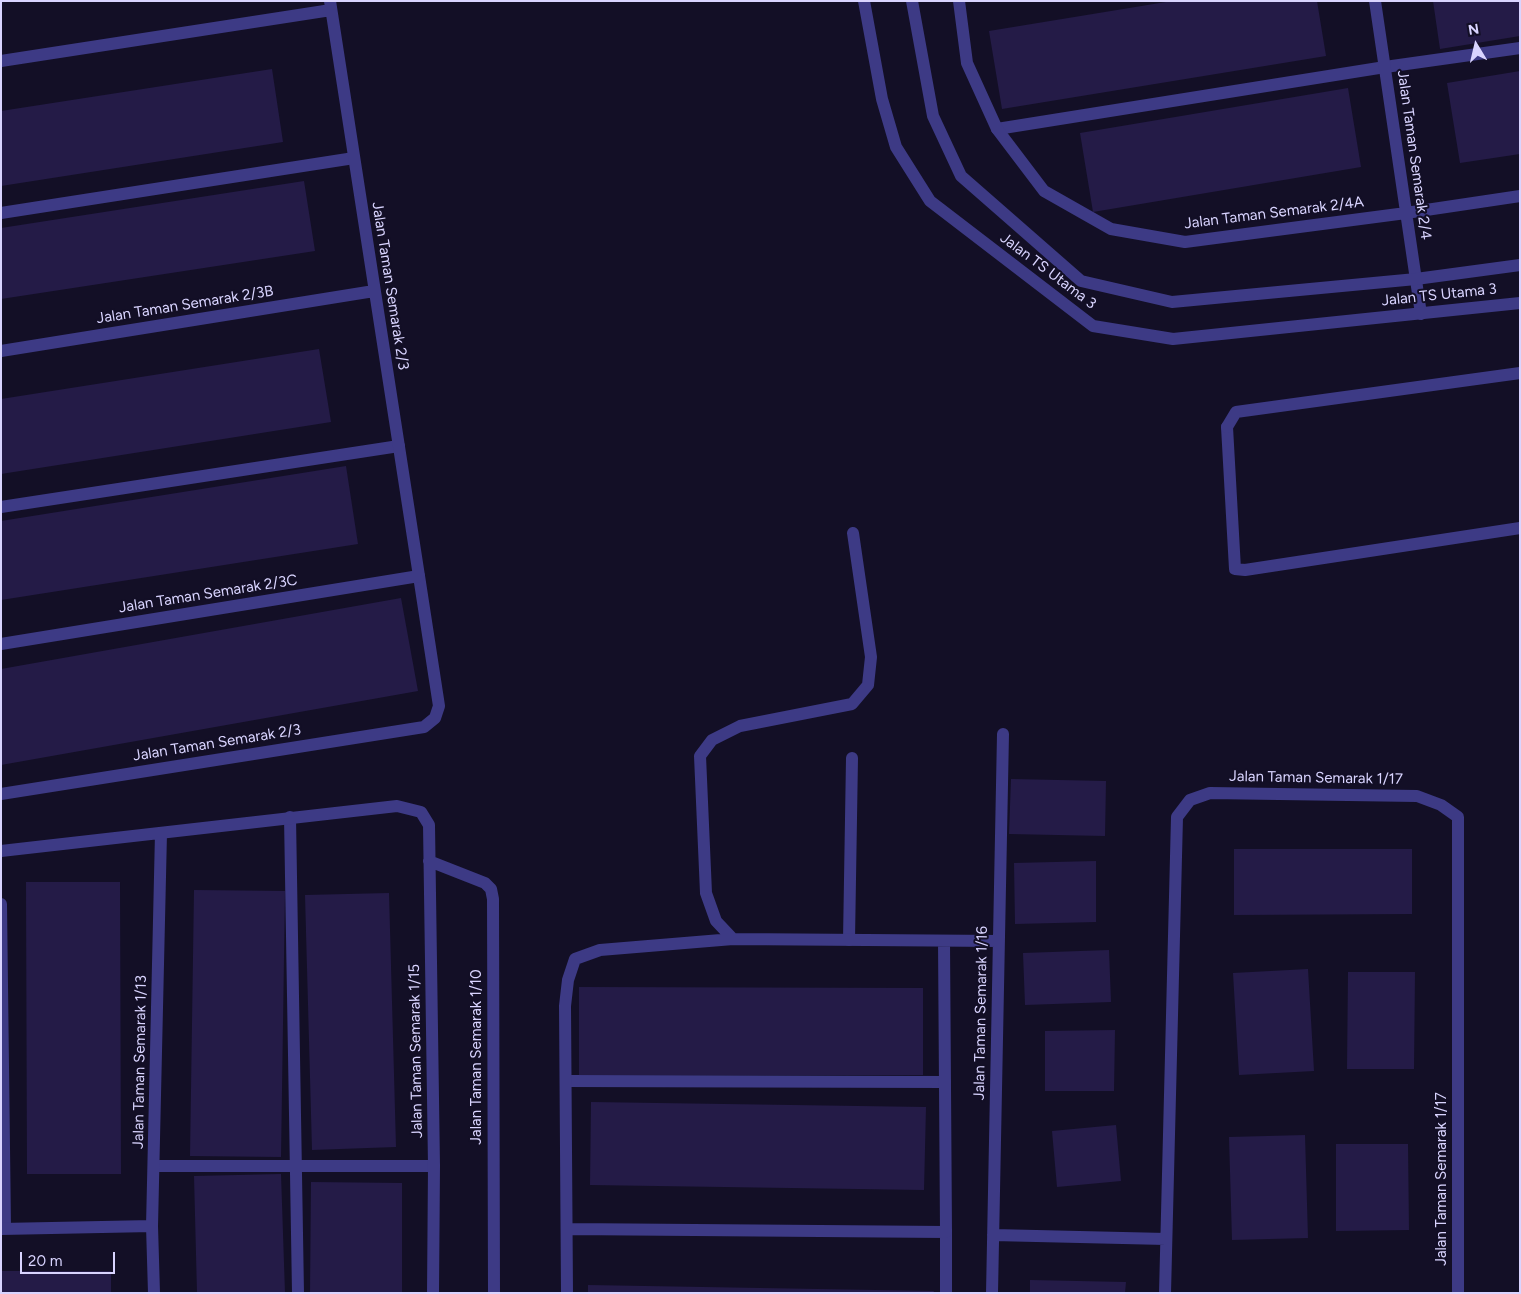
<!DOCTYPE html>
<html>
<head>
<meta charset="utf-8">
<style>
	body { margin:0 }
	#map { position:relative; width:1521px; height:1294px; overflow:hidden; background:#130f26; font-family:Figtree,sans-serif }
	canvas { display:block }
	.frame { position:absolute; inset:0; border:2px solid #d9d4ff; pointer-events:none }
	.north { position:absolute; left:1451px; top:20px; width:50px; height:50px; -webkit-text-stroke:4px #130f26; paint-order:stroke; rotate:351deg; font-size:14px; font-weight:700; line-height:20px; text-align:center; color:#d9d4ff }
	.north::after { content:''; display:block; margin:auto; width:18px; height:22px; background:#d9d4ff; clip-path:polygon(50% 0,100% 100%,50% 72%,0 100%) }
	.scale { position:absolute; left:20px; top:1252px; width:95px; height:22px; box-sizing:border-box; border:2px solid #d9d4ff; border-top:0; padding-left:6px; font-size:15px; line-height:18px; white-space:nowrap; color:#d9d4ff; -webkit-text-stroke:4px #130f26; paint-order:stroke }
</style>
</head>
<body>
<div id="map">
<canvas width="1521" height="1294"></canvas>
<div class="frame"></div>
<div class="north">N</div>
<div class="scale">20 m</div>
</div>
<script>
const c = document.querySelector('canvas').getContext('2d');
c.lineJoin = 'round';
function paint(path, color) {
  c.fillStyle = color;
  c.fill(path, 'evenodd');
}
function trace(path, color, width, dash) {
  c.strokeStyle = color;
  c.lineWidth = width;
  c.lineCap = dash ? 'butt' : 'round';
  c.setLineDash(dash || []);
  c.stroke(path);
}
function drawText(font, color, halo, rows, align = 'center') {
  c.font = font + ' Figtree,sans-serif';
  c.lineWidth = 4;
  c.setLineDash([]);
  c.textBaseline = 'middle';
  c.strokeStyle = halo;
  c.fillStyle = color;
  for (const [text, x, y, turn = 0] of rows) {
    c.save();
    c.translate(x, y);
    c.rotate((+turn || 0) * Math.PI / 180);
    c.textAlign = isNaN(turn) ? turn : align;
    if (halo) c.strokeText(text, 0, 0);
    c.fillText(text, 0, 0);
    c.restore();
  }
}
paint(new Path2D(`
	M1172 1H1317L1326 56 1002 109 989 31Z
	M1433 1H1520V36L1440 49Z
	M272 69 283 142 1 186V111Z
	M1520 71V154L1460 163 1447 83Z
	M1348 88 1361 167 1093 212 1080 133Z
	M304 181 315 251 1 299V228Z
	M319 349 331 422 1 474V399Z
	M346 466 358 544 1 600V521Z
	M401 598 418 691 1 765V669Z
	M1011 779 1106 781 1105 836 1009 834Z
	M1234 849H1412V914L1234 915Z
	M1096 861V922L1015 924 1014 863Z
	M26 882H120L121 1174H27Z
	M194 890 285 891 281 1157 190 1156Z
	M389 893 396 1147 312 1150 305 895Z
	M1109 950 1111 1002 1025 1005 1023 953Z
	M1308 969 1314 1071 1239 1075 1233 973Z
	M1348 972H1415L1414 1069H1347Z
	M579 987 923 988V1075H579Z
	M1115 1030 1114 1091H1045V1031Z
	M591 1102 926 1107 924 1190 590 1185Z
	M1116 1125 1121 1181 1057 1187 1052 1131Z
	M1305 1135 1308 1238 1232 1240 1229 1137Z
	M1336 1144H1408L1409 1230 1336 1231Z
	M281 1174 285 1293H197L194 1176Z
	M311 1182 402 1183V1293H310Z
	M1 1271H111V1293H1Z
	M1030 1280 1126 1282 1125 1293H1030Z
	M588 1285 934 1291 933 1293H588Z`), '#241b47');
trace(new Path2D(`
	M997 129 1385 67 1520 48
	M1 213 354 158
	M1227 427 1235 569 1245 570 1520 528
	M1 507 399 446
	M1 794 424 727 435 718 439 706 419 576
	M290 817 298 1293
	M1 904 5 1228
	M849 940 852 758
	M566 1081 945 1082
	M154 1166H434
	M946 1232V1293`), '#3d3a85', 12);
trace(new Path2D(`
	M959 1 967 63 997 129 1044 191 1111 229 1185 242 1406 213 1520 196
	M1375 1 1421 314
	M1 61 331 10
	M1 351 374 291
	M1227 427 1236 412 1520 373
	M853 533 871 657 868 685 852 704 740 726 712 740 700 756 706 893 716 921 733 939 999 941
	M1 644 419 576 330 1
	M1 851 397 806 421 812 429 825 434 1166 433 1293
	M429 861 485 883 491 889 493 899 494 1293
	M1 1229 152 1226
	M568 1229 946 1232 944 941
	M993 1235 1166 1239
	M154 1293 152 1226 161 833
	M567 1293 565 1006 568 980 575 959 600 950 733 939
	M992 1293 1003 734
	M1165 1293 1177 817 1190 800 1210 793 1417 796 1441 805 1458 817V1293`), '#3d3a85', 12);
trace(new Path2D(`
	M864 1 882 99 896 147 930 201 1093 326 1173 339 1520 303
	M912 1 933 116 961 176 1081 281 1172 302 1416 279 1520 265`), '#3d3a85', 12);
drawText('15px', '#d9d4ff', '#130f26', [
	["Jalan Taman Semarak 2/4",1414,155,82],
	["Jalan Taman Semarak 2/4A",1274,213,-7],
	["Jalan TS Utama 3",1048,271,37],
	["Jalan Taman Semarak 2/3",390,286,81],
	["Jalan TS Utama 3",1439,295,-6],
	["Jalan Taman Semarak 2/3B",185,305,-9],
	["Jalan Taman Semarak 2/3C",208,594,-9],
	["Jalan Taman Semarak 2/3",217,743,-9],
	["Jalan Taman Semarak 1/17",1316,778,1],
	["Jalan Taman Semarak 1/16",981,1013,-89],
	["Jalan Taman Semarak 1/15",416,1051,-91],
	["Jalan Taman Semarak 1/10",477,1057,-90],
	["Jalan Taman Semarak 1/13",140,1062,-89],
	["Jalan Taman Semarak 1/17",1442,1179,-90]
]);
</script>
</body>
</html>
